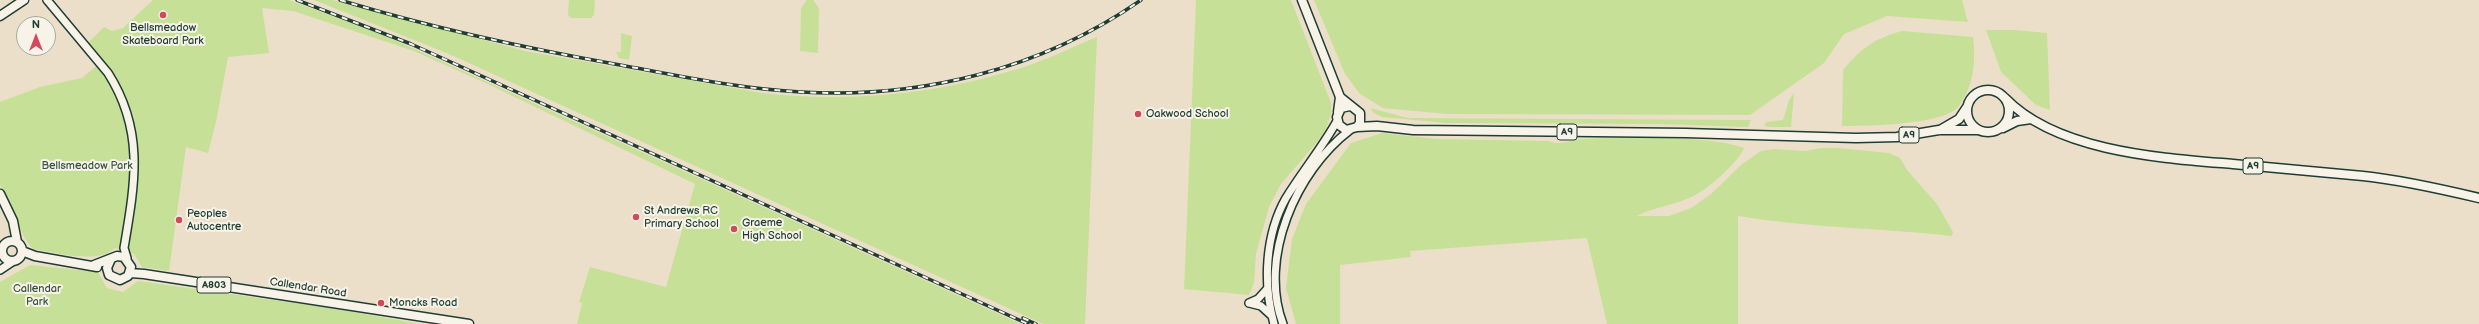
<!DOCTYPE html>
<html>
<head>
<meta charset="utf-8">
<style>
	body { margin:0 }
	#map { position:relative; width:2479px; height:324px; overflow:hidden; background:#ebdfc9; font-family:"Balsamiq Sans",sans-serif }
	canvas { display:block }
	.north { position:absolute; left:16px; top:16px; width:40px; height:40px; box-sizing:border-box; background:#f7f3e8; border:1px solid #a1aaa0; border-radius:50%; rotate:0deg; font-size:11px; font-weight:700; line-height:16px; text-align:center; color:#1f3d34 }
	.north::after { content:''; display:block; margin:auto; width:14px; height:18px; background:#d1495b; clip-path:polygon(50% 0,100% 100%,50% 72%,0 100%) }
</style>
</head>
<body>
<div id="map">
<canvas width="2479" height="324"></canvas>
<div class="north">N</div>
</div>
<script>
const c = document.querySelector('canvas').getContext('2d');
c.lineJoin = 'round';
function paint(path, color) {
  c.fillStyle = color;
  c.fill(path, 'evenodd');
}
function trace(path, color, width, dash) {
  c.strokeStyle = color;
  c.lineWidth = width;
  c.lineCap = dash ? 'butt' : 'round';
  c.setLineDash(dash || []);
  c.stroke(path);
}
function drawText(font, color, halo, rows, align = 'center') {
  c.font = font + ' "Balsamiq Sans",sans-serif';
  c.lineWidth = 4;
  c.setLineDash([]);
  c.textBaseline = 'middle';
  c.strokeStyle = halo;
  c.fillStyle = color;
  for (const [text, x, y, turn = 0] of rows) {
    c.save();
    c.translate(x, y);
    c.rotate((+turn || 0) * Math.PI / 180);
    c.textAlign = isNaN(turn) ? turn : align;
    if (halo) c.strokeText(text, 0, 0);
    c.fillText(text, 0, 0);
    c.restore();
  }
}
paint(new Path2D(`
	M153 0H289L388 37 1021 324H577L582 303 579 302 590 267 666 287 695 184 492 86 414 51 293 11 262 8 269 53 228 57 216 122 208 153 186 147 169 271 142 267 134 254 115 248C99 265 54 252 33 249L25 239 0 185V102L40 87 82 78 100 63 86 45 104 27 112 31 123 28Z
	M314 0H332L525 51 762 93C852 103 941 94 1027 66 1051 58 1074 46 1097 37L1085 324H1043L449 54Z
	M569 0H595L594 15 591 18H571L568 15Z
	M807 0H813L819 8 818 53 800 51 801 8Z
	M1196 0H1291L1331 103V114L1326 129 1318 141 1281 184 1269 207 1256 254 1254 283 1249 295 1184 289Z
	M1314 0H1962L1968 22 1887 16 1844 34 1824 63 1750 115 1447 114 1383 108 1360 94 1345 74Z
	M1986 30H2015L2047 33 2050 110 2036 105 2001 72Z
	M1902 31 1973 37C1976 61 1974 87 1958 107 1943 125 1865 126 1842 126L1843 70C1862 48 1873 39 1902 31Z
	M621 33 632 36 629 60 619 58 616 52H621Z
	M1794 93 1791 127H1768L1764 125 1767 122 1783 120 1789 100Z
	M1370 108 1408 118 1751 120 1748 127 1658 124 1446 123 1382 117 1374 113Z
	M1382 133 1436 139 1549 141C1560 146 1569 140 1582 139 1621 137 1710 135 1744 148 1738 163 1704 193 1689 198 1673 205 1651 208 1637 216H1669L1691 208 1711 194 1742 164 1761 151 1774 149 1805 151 1822 148H1838L1889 153 1900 158 1907 170 1937 204 1953 232 1952 236C1881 228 1809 228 1738 216V324H1607L1587 238 1410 251 1411 257 1340 265V324H1296L1286 288 1292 239 1306 204 1351 143Z
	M30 265 98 272 107 288 123 292 138 281 337 309 420 324H0V282Z`), '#c7e097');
const secondary = new Path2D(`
	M47 0 108 73C145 131 135 183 124 248L127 258
	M0 270 12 262
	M1249 303 1261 306 1272 316
	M1249 303 1258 299 1267 289
	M1274 324C1263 284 1265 235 1286 198 1302 172 1322 148 1337 121
	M1283 324C1258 258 1296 171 1350 130`);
const primary = new Path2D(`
	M1302 0 1340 97 1338 112
	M0 16 24 0
	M1967 111a21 21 0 1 1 42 0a21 21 0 1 1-42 0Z
	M1340 97 1360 113V123L1357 127 1346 130 1339 125 1337 117 1341 108 1350 106
	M2005 98C2057 152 2162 158 2233 164 2276 168 2320 172 2363 176 2402 180 2441 189 2479 198
	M1357 127 1377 126 1413 130 1686 133 1856 138 1897 137 1939 130H1977
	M2003 128 2017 121 2031 119
	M1940 130 1959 119 1967 107
	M0 194 13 221 17 242
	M2 251a10 10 0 1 1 20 0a10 10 0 1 1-20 0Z
	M22 251 35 256 97 267
	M94 265 117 256 124 257 131 267 128 276 120 280 109 275 107 268 111 259
	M130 273 144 274 469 324`);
trace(secondary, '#1f3d34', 10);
trace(primary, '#1f3d34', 11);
trace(secondary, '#f7f3e8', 7);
trace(primary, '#f7f3e8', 8);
const rail = new Path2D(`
	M297 0 411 44 1028 324
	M340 0C432 28 525 48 620 65 680 76 741 89 801 92 921 99 1042 69 1141 0
	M1023 318 1036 324`);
trace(rail, '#1f3d34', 3.5);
trace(rail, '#f7f3e8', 2, [6]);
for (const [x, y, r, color] of [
	[163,15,4,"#d1495b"],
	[1138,114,4,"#d1495b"],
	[636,217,4,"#d1495b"],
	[179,220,4,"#d1495b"],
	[734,229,4,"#d1495b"],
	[381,303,4,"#d1495b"]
]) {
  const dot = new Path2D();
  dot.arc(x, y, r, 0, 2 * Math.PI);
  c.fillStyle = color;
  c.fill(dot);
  trace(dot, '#f7f3e8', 1.5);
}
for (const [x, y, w] of [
	[1567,132,20],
	[1909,135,20],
	[2253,166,20],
	[214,285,34]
]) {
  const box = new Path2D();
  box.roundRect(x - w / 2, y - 8, w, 16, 3);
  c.fillStyle = '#f7f3e8';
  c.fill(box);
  trace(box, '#1f3d34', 1);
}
drawText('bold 10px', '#1f3d34', null, [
	["A9",1567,132],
	["A9",1909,135],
	["A9",2253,166],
	["A803",214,285]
]);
drawText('11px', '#1f3d34', '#f7f3e8', [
	["Bellsmeadow",163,28,"center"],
	["Skateboard Park",163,41,"center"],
	["Oakwood School",1146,114],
	["St Andrews RC",644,211],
	["Primary School",644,224],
	["Peoples",187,214],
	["Autocentre",187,227],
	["Graeme",742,223],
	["High School",742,236],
	["Moncks Road",389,303]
], 'left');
drawText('11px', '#385543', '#f7f3e8', [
	["Bellsmeadow Park",87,166],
	["Callendar",37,289],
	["Park",37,302]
]);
drawText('11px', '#1f3d34', '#f7f3e8', [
	["Callendar Road",308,288,9]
]);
</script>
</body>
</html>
